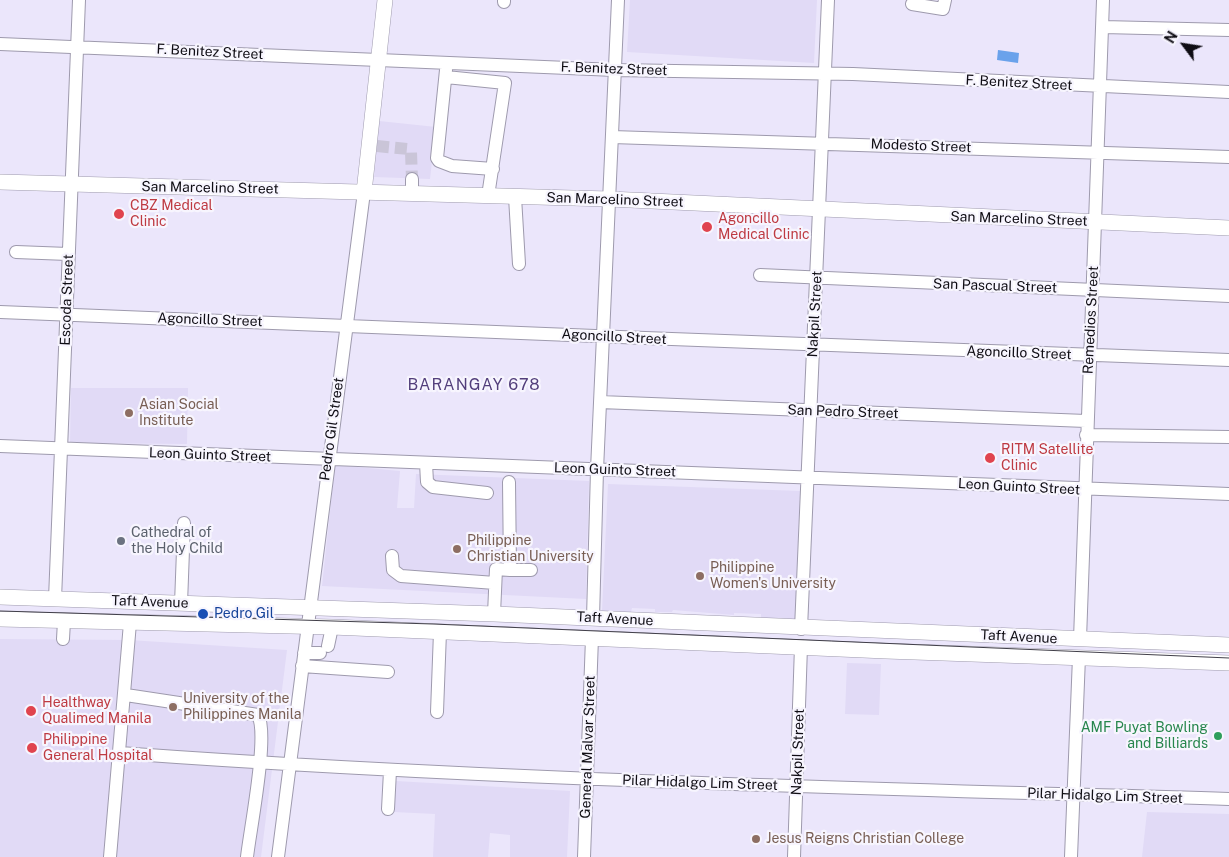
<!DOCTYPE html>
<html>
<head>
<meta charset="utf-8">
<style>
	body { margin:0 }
	#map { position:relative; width:1229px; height:857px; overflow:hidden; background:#ebe6fb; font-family:"Public Sans",sans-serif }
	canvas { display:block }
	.north { position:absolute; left:1159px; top:20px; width:50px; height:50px; -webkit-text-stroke:4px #f7f5fe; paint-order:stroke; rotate:301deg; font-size:14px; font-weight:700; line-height:20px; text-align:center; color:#0f0d14 }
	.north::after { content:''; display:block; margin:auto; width:18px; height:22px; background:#0f0d14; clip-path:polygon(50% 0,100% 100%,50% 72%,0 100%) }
</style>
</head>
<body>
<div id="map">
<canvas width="1229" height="857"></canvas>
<div class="north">N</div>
</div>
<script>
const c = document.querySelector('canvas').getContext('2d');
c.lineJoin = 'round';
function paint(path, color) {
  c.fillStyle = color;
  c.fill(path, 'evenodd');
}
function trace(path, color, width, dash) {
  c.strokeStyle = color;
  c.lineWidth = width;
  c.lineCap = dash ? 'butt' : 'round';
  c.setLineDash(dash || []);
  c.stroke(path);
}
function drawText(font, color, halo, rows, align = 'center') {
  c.font = font + ' "Public Sans",sans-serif';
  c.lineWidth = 4.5;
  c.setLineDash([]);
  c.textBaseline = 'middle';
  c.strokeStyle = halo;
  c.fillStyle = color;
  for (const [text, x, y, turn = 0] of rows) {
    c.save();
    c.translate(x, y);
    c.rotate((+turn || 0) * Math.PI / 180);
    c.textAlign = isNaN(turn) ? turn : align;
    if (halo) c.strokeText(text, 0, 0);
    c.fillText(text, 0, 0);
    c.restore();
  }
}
paint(new Path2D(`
	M630 0H817L814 63 627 52Z
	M379 121 436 127 430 179 374 177Z
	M71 388H188L187 444 70 443Z
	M335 465 400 471 397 508H414L416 474 589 481 586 599 322 586Z
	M608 484 800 491 795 619 761 618V614L734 613V615L673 610 672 612H655V609L632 608 631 612 602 611Z
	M0 639 129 640 287 650 261 857H0Z
	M847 663 881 664 879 715 845 714Z
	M396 781 570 791 567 857H510V835L490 833 488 857H433L435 814 394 812Z
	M1147 812 1229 814V857H1142Z`), '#e1daf6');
paint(new Path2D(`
	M998 50 1019 53 1018 63 997 60Z`), '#6aa2eb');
trace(new Path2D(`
	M377 146 408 149 411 152 412 179`), '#cac5d8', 12, [12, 6]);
const minor = new Path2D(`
	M504 2V0
	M912 4 943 9 945 0
	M1103 27 1229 30
	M0 44 615 70 853 74 1229 92
	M446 70 437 158 439 161 452 166 493 169
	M446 77 505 83 488 196
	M612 137 1229 157
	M412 194V179
	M515 197 519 264
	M16 252 68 254
	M760 275 1229 296
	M0 312C410 329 819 345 1229 360
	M600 402 1086 421
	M1086 435 1229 437
	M0 446 1229 494
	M426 463 427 482 433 487 487 493
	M392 556 393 570 401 576 495 583
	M510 570H531
	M55 599 79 0
	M181 604 184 523
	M494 614 496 569 510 570 509 482
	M593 618 597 470 618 0
	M801 629 828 0
	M63 639 64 621
	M1080 639 1103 0
	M328 646 332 627
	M304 653H320
	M302 666 388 672
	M126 695 258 715C269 735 250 830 247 857
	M437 712 440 632
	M120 753C489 780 859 788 1229 799
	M388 809 390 771
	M110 857 130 623
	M278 857 364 192
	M584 857 592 638
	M794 857 801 646
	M1071 857 1079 657`);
const major = new Path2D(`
	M0 182 609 199 1229 228
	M364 192 385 0
	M0 597 494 614 1229 645
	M0 619 332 627 886 651 1229 663`);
trace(minor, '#9e9aad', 14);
trace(major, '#9e9aad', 16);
trace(minor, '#fff', 12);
trace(major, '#fff', 15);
trace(new Path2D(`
	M0 611 433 624 1229 658`), '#413f49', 1);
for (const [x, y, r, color] of [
	[119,214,6,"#e0444e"],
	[707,227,6,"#e0444e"],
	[129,413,5,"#8d6e63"],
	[990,458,6,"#e0444e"],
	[121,541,5,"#6b7280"],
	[457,549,5,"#8d6e63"],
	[700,576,5,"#8d6e63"],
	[203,614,6,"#1a4fb4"],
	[173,707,5,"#8d6e63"],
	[31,711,6,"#e0444e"],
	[1218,736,5,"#2e9e5b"],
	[32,748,6,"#e0444e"],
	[756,839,5,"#8d6e63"]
]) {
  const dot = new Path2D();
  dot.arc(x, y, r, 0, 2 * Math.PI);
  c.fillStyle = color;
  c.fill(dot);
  trace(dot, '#f7f5fe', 2);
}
drawText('14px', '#0f0d14', '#f7f5fe', [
	["F. Benitez Street",210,52,3],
	["F. Benitez Street",614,69,2],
	["F. Benitez Street",1019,83,3],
	["Modesto Street",921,146,2],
	["San Marcelino Street",210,188,1],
	["San Marcelino Street",615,200,2],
	["San Marcelino Street",1019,219,2],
	["San Pascual Street",995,286,2],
	["Escoda Street",67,300,-88],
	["Nakpil Street",815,314,-87],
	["Agoncillo Street",210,320,2],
	["Remedios Street",1091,320,-87],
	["Agoncillo Street",614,337,3],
	["Agoncillo Street",1019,353,2],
	["San Pedro Street",843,412,2],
	["Pedro Gil Street",332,429,-82],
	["Leon Guinto Street",210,455,2],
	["Leon Guinto Street",615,470,2],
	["Leon Guinto Street",1019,487,3],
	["Taft Avenue",150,602,2],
	["Taft Avenue",615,619,3],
	["Taft Avenue",1019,637,3],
	["General Malvar Street",588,747,-88],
	["Nakpil Street",798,752,-88],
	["Pilar Hidalgo Lim Street",700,783,2],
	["Pilar Hidalgo Lim Street",1105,796,2]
]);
drawText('14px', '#be3a42', '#f7f5fe', [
	["CBZ Medical",130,206],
	["Clinic",130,222],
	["Agoncillo",718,219],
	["Medical Clinic",718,235],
	["RITM Satellite",1001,450],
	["Clinic",1001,466],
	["Healthway",42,703],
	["Qualimed Manila",42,719],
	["Philippine",43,740],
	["General Hospital",43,756]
], 'left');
drawText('14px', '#785e54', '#f7f5fe', [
	["Asian Social",139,405],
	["Institute",139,421],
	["Philippine",467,541],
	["Christian University",467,557],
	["Philippine",710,568],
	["Women's University",710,584],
	["University of the",183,699],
	["Philippines Manila",183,715],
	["Jesus Reigns Christian College",766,839]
], 'left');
drawText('14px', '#5b616d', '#f7f5fe', [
	["Cathedral of",131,533],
	["the Holy Child",131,549]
], 'left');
drawText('14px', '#164399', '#f7f5fe', [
	["Pedro Gil",214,614]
], 'left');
drawText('14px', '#27864d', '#f7f5fe', [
	["AMF Puyat Bowling",1208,728],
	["and Billiards",1208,744]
], 'right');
c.letterSpacing = '1px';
drawText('16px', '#533f7c', '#f7f5fe', [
	["BARANGAY 678",474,385]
]);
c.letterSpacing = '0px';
</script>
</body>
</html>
